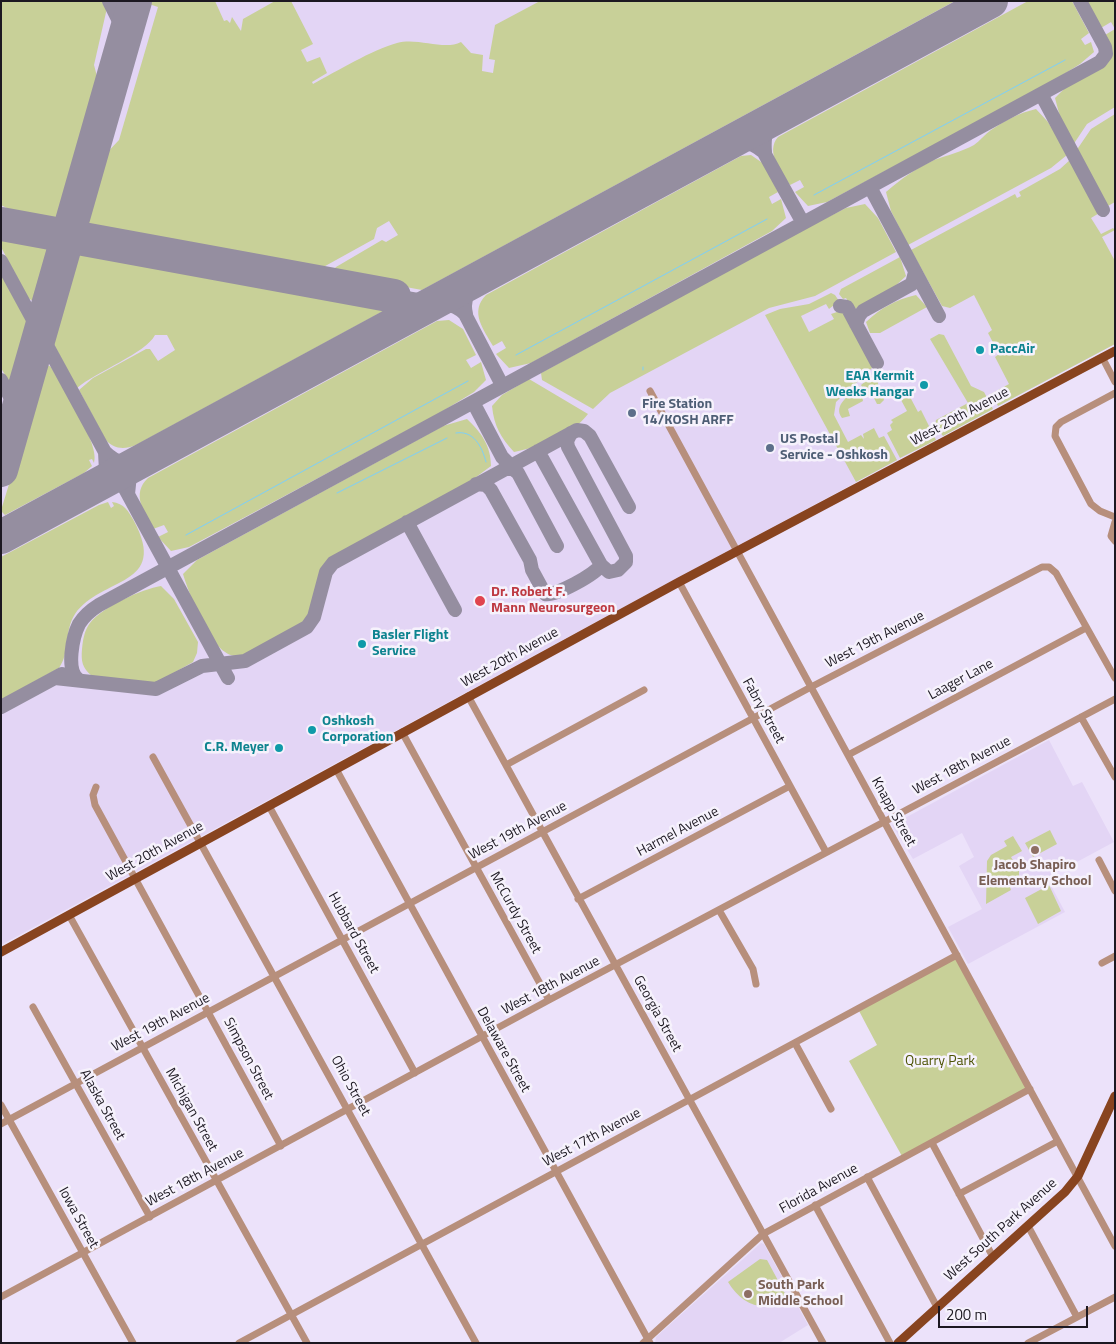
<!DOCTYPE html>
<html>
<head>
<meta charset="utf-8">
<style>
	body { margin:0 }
	#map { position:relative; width:1116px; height:1344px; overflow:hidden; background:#ece2fa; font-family:"Titillium Web",sans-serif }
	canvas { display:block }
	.frame { position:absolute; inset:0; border:2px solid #1c1821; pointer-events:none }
	.scale { position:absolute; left:938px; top:1306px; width:150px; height:22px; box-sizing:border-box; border:2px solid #1c1821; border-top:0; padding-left:6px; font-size:15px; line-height:18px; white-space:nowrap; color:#1c1821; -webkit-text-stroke:4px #f6f2fc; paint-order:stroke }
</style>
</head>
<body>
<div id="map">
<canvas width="1116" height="1344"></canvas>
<div class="frame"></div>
<div class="scale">200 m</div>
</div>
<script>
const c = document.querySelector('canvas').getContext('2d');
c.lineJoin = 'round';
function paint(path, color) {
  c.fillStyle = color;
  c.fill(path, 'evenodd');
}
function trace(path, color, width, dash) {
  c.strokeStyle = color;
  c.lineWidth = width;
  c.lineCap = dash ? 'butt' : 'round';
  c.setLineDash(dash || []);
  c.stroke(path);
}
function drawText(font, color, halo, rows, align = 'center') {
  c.font = font + ' "Titillium Web",sans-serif';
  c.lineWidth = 5;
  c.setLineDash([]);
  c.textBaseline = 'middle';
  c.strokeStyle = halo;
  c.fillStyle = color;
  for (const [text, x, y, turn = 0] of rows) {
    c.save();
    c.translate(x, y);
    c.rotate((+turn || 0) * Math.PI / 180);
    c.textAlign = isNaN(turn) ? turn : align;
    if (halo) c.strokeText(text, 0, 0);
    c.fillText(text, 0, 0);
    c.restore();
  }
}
paint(new Path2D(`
	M1 1H1115V344L651 592 1 945Z
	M1049 740 1073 786 1082 782 1114 842 1047 878 1065 912 968 964 948 927 982 909 959 866 974 857 962 833 913 859 892 825Z
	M761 1243 764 1244 808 1325 779 1343H655L656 1337Z`), '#e3d5f5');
paint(new Path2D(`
	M1 1H104L107 8 94 65 99 84 62 215 54 221 20 215 1 205Z
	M140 1H215L224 21 227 20 230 23 232 17 241 31 243 19 275 1H291L313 44 301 50 307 62 320 57 327 73 312 82 313 84C337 71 372 50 397 43 418 37 444 51 461 42L471 53 483 55 482 71 493 73 495 60 489 59 495 25 540 1H955L422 290 330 273 336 267 382 240 386 242 398 235 389 221 377 228 374 239 318 270 90 227 85 219 103 157 119 140 158 7Z
	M1028 1H1072L1089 33 1081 39 1085 45 1091 42 1094 52 1080 64 1045 86 827 202 808 206 795 192 804 187 800 180 790 185C781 172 765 152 778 137Z
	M1087 1H1115V29L1111 22 1101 28Z
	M1115 29V107L1087 124 1073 145 1060 117 1055 98 1067 86 1108 63 1111 50 1105 35Z
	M1036 109 1048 122 1068 153 1067 155 1051 168 908 245 891 211 886 192C901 179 916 168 934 160 948 155 961 152 974 145 980 141 985 134 991 130 1006 120 1019 113 1036 109Z
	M1115 114V202L1106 207 1076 151 1091 129Z
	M751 155 764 164 778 192 769 197 772 204 781 199 786 218 772 231 531 363 509 368 496 354 506 348 502 341 493 346C484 330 469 312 486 295L741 156Z
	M1071 159 1101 212 1091 218 1101 234 1113 228 1115 230 1102 237 1115 261V344L998 406 991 394 1009 384 995 357 999 354 988 333 992 330 974 295 950 308 942 306 911 250 1015 194 1017 198 1021 196 1019 192 1060 169Z
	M865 204 878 218 896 252 815 296 769 308 610 393 593 409 542 380 541 373 808 227 846 208Z
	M4 236 42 243 49 247 50 254 37 300 33 301 28 298 1 247V237Z
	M76 249 389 308 136 445C124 450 113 449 105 439L79 390 93 378 146 349H150L158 361 175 350 167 335H155C146 353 96 372 77 388L51 339Z
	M900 257 906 276 892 289 853 310 846 298 843 299 839 294 841 289Z
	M1 271 26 318 29 329 15 380 12 383 8 380 1 368Z
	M831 293 835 295 839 301 829 309 826 304 801 316 809 332 834 319 831 314 843 310 873 367 836 402 834 415 848 442 861 435 864 439 863 434 874 428 879 438 884 436 897 460 856 482 765 315 780 309 809 304Z
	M916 295 927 307 880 333H870L866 322C881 308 895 300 916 295Z
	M449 320 463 329 476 355 466 360 471 368 481 362 486 380 474 392 438 414 189 547 171 551 158 537 168 532 164 525 153 529C144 512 131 494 148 478L437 321Z
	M939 334 944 335 971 386 984 392 993 409 943 436 935 426 936 420 968 403 930 339Z
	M46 364 51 367C62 386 101 445 94 463L92 459 89 460 92 466 84 473 5 515 2 512V507Z
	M872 376 876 378 884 400 880 404H877L873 396H868L861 385Z
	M529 379 588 414C572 435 539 447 514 452 501 438 494 426 492 406L502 395Z
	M860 386 863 401 848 409 850 416 842 418C832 405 851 394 860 386Z
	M909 395 918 412 921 410 936 440 900 458 887 433 892 430 890 425 893 422 891 420 907 411 901 400Z
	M467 419C481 432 491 446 491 466L460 489 330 560C315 574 319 600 309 617 302 628 282 634 271 641 260 646 248 656 236 656 212 656 189 594 183 574L197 560 443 426Z
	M108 502 111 508 114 506 112 502C124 503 129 512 134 521 169 587 102 576 75 614 64 631 70 653 59 668L1 700V557L99 505Z
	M161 586 174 599 198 642 197 653 193 662 156 683 92 676C82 668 81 661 82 649 83 640 84 631 90 623 102 607 142 589 161 586Z
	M1050 830 1057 844 1033 857 1025 843Z
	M1013 836 1022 851 1011 857 1019 871V882L1010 887 1011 890 986 904 987 861 991 855 1007 846 1004 841Z
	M1049 885 1061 911 1038 924 1025 898Z
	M957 955 1030 1089 903 1158 849 1061 877 1045 858 1009Z
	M760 1259 767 1260 788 1299C764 1314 742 1305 728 1282Z`), '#c8d098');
trace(new Path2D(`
	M814 195 1065 60
	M516 355 767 219
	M643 370V367
	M456 433C473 430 482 446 486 462
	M337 493 447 438
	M186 535 468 381`), '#7dcff8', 1);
trace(new Path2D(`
	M109 1 123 29V43
	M1041 94 1103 210
	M752 131 803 223
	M716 151C733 144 747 137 762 151
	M765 152C763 128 769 124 789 111
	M870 187 939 316
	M1 222 14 226
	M1 261 228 678
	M454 293 502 385
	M394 296 436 303
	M840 306 847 307 877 363
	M26 307 32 311 41 310 51 296
	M422 310C438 303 452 301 465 314
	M466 314C462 298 470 288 481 278
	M856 324 859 316 863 311 912 284 915 272
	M33 358 42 352 52 355
	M1 380 14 404 15 422
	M6 389 12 392 19 390 28 376
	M473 402 502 457 511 466
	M538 451 601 565 609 572 618 570 626 562V556L568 447 567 441 571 433
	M504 469H513L518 473 557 546
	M476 484 486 485 491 490 530 560 532 570 545 594C554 597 596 574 601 565
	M93 488 106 471 105 452C117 464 128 465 143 461L130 475 128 494
	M407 522 455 610
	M55 678 156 689 202 666 245 661 307 627 314 617 326 572 333 563 577 430 584 431 590 436 629 507
	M79 680C65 671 73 636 79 624 84 616 91 610 99 605L1100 62 1106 54 1105 47 1080 1
	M1 707 62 674`), '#958ea0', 14);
trace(new Path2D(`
	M1 224 394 296
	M1 470 135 1
	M1 537 991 1`), '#958ea0', 34);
trace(new Path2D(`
	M1102 357 1115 382
	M650 391 1115 1246
	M1115 393 1061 422 1056 427 1055 436 1091 504 1100 511 1115 517
	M1115 522 1111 536 1115 541
	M679 582 826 852
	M468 696 823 1343
	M1081 717 1115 777
	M402 732 549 1000
	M848 755 1086 628
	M153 757 476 1343
	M506 765 644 690
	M336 769 650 1343
	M96 787 93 795 95 805 281 1146
	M269 806 415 1073
	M1099 860 1115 891
	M578 899 790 786
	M719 910 753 969 756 984
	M69 915 307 1343
	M1102 963 1115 956
	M33 1007 150 1217
	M795 1043 831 1109
	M1 1105 133 1343
	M1 1124 811 687 1042 567H1049L1056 573 1115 678
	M932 1143 993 1257
	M867 1177 937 1307
	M959 1194 1058 1141
	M815 1205 890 1343
	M1028 1226 1077 1317
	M1 1297 549 1000 1115 699
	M239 1343 957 955
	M643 1343 763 1234 1030 1089
	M1028 1343 1115 1297`), '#b78f7c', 7);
trace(new Path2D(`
	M1 952 679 582 1115 351
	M898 1343 1065 1192 1078 1176 1115 1096`), '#88441f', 9);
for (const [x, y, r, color] of [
	[980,350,5,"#0f9aa8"],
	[924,385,5,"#0f9aa8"],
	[632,413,5,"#5c6f8a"],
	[770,448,5,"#5c6f8a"],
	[480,601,6,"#e0444e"],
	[362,644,5,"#0f9aa8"],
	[312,730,5,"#0f9aa8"],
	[279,748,5,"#0f9aa8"],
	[1035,850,5,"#8d6e63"],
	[748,1294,5,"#8d6e63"]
]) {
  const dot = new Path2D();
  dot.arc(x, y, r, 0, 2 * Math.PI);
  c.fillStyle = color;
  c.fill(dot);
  trace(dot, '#f6f2fc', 2);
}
drawText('bold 14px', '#0d838f', '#f6f2fc', [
	["PaccAir",990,350],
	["EAA Kermit",914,377,"right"],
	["Weeks Hangar",914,393,"right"],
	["Basler Flight",372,636],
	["Service",372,652],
	["Oshkosh",322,722],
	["Corporation",322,738],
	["C.R. Meyer",269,748,"right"]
], 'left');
drawText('bold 14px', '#4e5e75', '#f6f2fc', [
	["Fire Station",642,405],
	["14/KOSH ARFF",642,421],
	["US Postal",780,440],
	["Service - Oshkosh",780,456]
], 'left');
drawText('14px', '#1c1821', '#f6f2fc', [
	["West 20th Avenue",960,417,-28],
	["West 19th Avenue",875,640,-27],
	["West 20th Avenue",510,658,-29],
	["Laager Lane",961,680,-28],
	["Fabry Street",763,711,61],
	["West 18th Avenue",962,766,-28],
	["Knapp Street",893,812,61],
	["West 19th Avenue",518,831,-28],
	["Harmel Avenue",678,832,-28],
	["West 20th Avenue",155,852,-29],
	["McCurdy Street",515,913,61],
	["Hubbard Street",353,933,61],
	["West 18th Avenue",551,986,-28],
	["Georgia Street",657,1014,61],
	["West 19th Avenue",161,1023,-28],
	["Delaware Street",503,1050,61],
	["Simpson Street",248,1059,62],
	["Ohio Street",350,1086,61],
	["Alaska Street",102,1105,61],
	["Michigan Street",191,1110,61],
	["West 17th Avenue",592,1138,-28],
	["West 18th Avenue",195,1178,-28],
	["Florida Avenue",819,1189,-29],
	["Iowa Street",78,1218,61],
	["West South Park Avenue",1001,1230,-42]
]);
drawText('bold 14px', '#be3a42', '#f6f2fc', [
	["Dr. Robert F.",491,593],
	["Mann Neurosurgeon",491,609]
], 'left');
drawText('bold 14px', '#785e54', '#f6f2fc', [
	["Jacob Shapiro",1035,866],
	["Elementary School",1035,882],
	["South Park",758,1286,"left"],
	["Middle School",758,1302,"left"]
]);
drawText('14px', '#4d5305', '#f6f2fc', [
	["Quarry Park",940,1062]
]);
</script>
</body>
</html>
